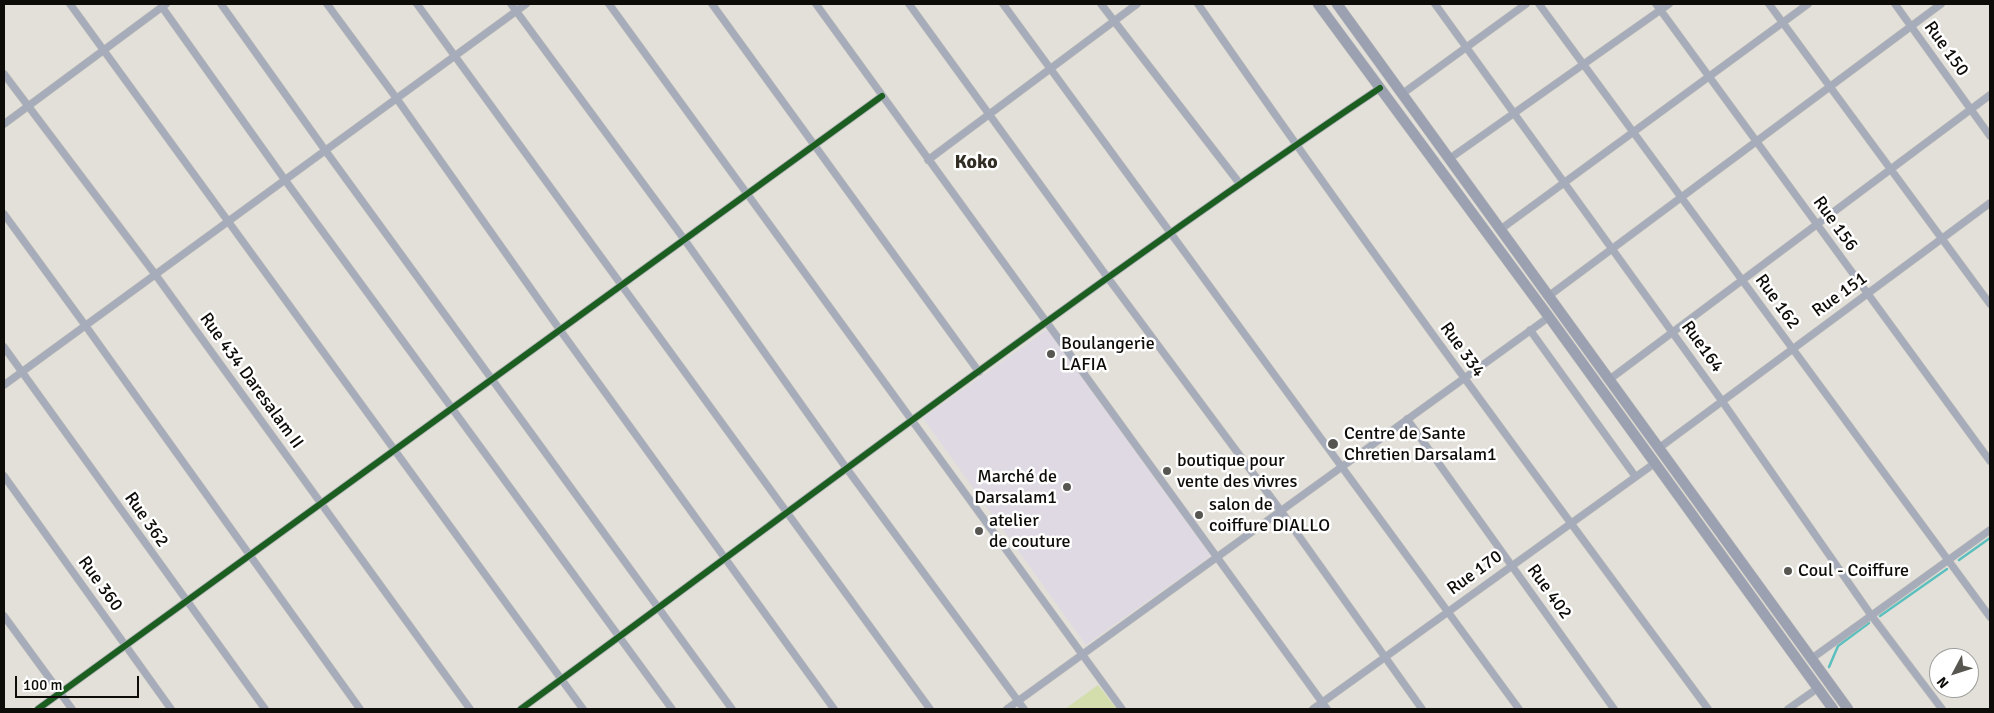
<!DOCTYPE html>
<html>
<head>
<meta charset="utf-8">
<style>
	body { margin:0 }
	#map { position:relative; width:1994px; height:713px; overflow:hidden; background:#e2e0d9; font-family:Signika,sans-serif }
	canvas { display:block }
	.frame { position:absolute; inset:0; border:5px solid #0d0c08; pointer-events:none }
	.north { position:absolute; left:1929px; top:648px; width:50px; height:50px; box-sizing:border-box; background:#fff; border:1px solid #9e9e9c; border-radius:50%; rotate:230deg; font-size:14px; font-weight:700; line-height:20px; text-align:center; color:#0d0c08 }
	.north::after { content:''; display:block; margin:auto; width:18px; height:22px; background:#585651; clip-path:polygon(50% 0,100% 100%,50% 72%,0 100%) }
	.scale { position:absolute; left:15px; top:676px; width:124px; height:22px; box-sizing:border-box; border:2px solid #0d0c08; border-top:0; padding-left:6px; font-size:15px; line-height:18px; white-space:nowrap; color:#0d0c08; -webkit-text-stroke:4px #fff; paint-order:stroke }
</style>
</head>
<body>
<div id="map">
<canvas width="1994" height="713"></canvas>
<div class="frame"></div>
<div class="north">N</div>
<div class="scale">100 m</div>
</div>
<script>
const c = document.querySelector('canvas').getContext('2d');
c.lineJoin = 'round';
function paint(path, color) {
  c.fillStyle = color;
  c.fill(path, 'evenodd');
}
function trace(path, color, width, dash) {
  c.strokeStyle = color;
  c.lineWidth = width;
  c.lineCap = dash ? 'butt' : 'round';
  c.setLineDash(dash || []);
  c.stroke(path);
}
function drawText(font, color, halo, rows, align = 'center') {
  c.font = font + ' Signika,sans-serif';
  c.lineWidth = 5;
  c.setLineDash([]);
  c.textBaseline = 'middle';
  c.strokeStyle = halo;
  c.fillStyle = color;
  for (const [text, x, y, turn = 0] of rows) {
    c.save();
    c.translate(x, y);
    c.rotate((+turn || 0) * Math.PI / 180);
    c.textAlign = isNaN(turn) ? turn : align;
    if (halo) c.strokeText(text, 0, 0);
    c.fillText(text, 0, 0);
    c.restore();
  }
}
paint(new Path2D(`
	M1048 329 1211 556 1086 645 923 418Z`), '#ded9e2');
paint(new Path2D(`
	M1098 685 1117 709H1065Z`), '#d4dead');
trace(new Path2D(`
	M1959 560 1990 538
	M1880 616 1947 569
	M1829 667 1838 646 1869 623`), '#5bbfbe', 2.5);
const minor = new Path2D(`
	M70 4 583 709
	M221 4 325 150 732 709
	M327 4 397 99 560 330 834 709
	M417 4 930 709
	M511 4 684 239 847 469 1024 709
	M609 4 1122 709
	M712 4 979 372
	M816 4 1327 709
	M909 4 1108 278 1281 511 1422 709
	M1003 4 1519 709
	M1101 4 1240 184
	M1198 4C1363 243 1536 476 1708 709
	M1435 4 1722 401 1871 615 1942 709
	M1539 4 1990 617
	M1656 4 1990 461
	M1769 4 1990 304
	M1895 4 1990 136
	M162 7 285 180 672 709
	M4 74 155 274 470 709
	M1402 94 1526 4
	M4 124 166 4
	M1449 159 1669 4
	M928 160 1137 4
	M4 214 85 325 360 709
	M1501 229 1808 4
	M1550 295 1941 4
	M1530 330 1635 476
	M4 347 265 709
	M1610 379 1990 95
	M4 385 526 4
	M1407 419 1614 709
	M1659 448 1990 203
	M4 476 171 709
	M4 616 72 709
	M1811 659 1990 530
	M38 709 882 96
	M521 709C806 500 1087 285 1380 88
	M1007 709 1549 317
	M1313 709 1655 463
	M1788 709 1818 688`);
const secondary = new Path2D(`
	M1318 4 1549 317 1833 709
	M1337 4 1848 709`);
trace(minor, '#bfbdb8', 8);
trace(secondary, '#bfbdb8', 11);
trace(minor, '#a7acba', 7);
trace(secondary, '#9ca1b2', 10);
trace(new Path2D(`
	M38 709 882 96
	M521 709C806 500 1087 285 1380 88`), '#1b5e20', 6);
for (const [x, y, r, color] of [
	[1051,354,5,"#585651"],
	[1333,444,6,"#585651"],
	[1167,471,5,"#585651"],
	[1067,487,5,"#585651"],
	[1199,515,5,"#585651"],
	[979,531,5,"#585651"],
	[1788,571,5,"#585651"]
]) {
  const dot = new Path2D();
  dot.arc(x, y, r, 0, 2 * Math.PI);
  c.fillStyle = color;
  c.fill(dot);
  trace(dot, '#fff', 2);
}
drawText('18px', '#0d0c08', '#fff', [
	["Rue 150",1946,49,54],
	["Rue 156",1835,224,54],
	["Rue 151",1840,295,-36],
	["Rue 162",1777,302,54],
	["Rue164",1702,347,54],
	["Rue 334",1462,350,54],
	["Rue 434 Daresalam II",251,381,54],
	["Rue 362",146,520,55],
	["Rue 170",1475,573,-36],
	["Rue 360",100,584,54],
	["Rue 402",1549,592,54]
]);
drawText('18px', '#0d0c08', '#fff', [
	["Boulangerie",1061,344],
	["LAFIA",1061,365],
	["Centre de Sante",1344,434],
	["Chretien Darsalam1",1344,455],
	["boutique pour",1177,461],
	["vente des vivres",1177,482],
	["Marché de",1057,477,"right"],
	["Darsalam1",1057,498,"right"],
	["salon de",1209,505],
	["coiffure DIALLO",1209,526],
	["atelier",989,521],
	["de couture",989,542],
	["Coul - Coiffure",1798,571]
], 'left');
drawText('bold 20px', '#312d24', '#fff', [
	["Koko",976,163]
]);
</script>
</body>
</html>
